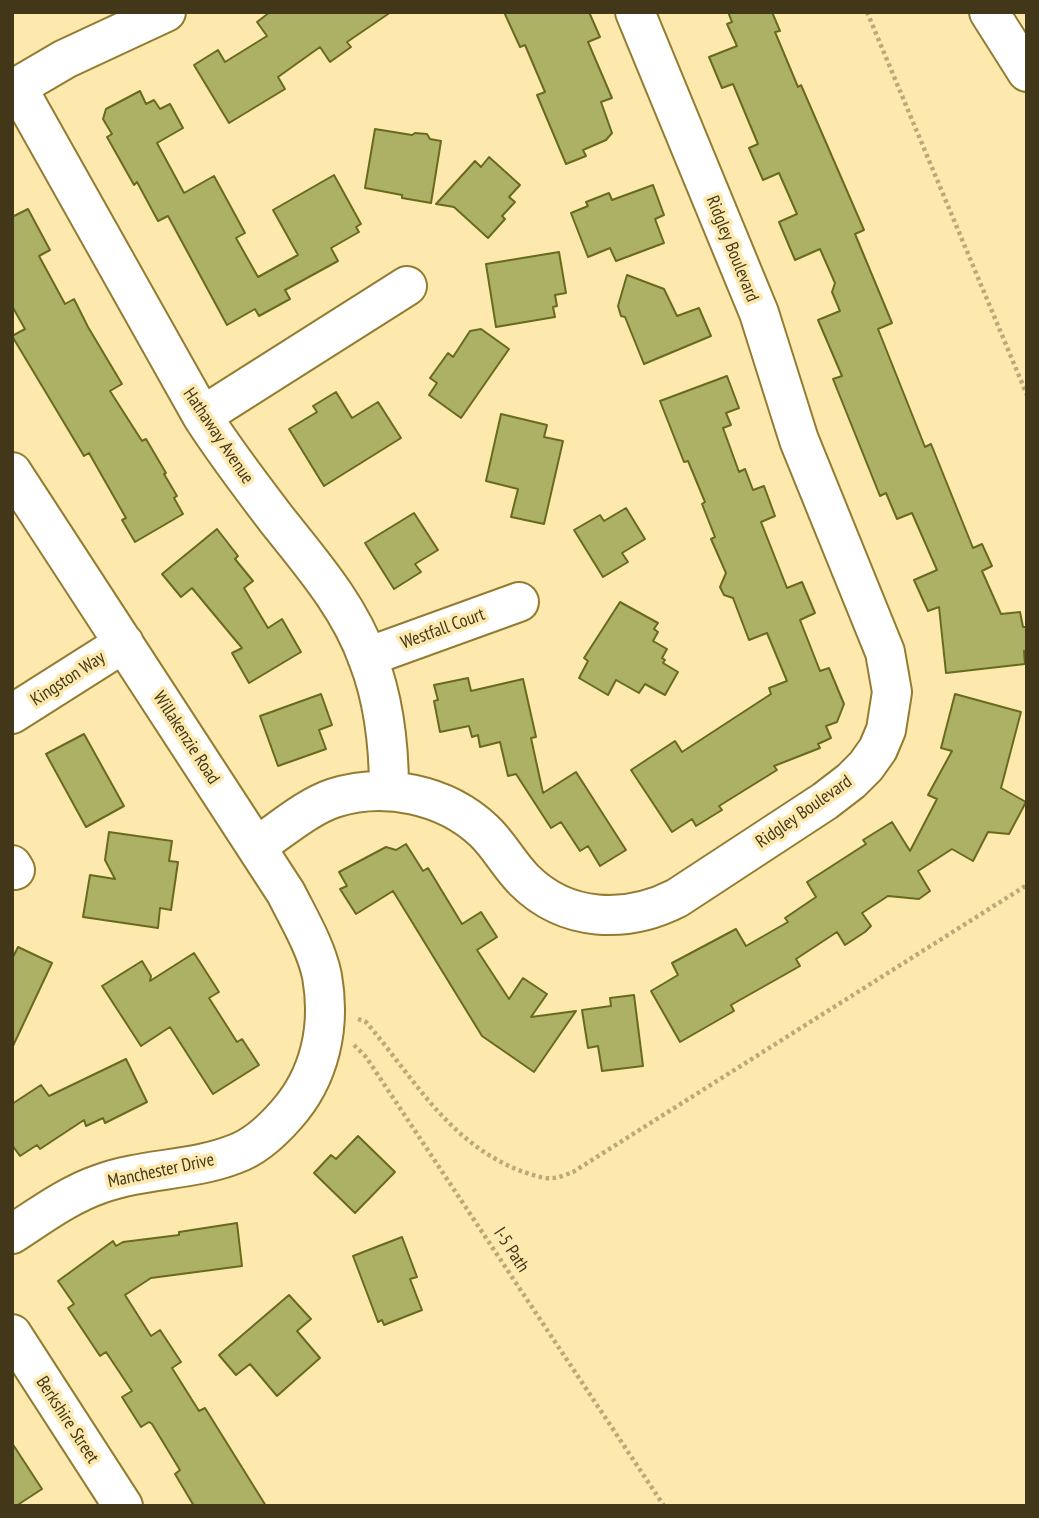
<!DOCTYPE html>
<html>
<head>
<meta charset="utf-8">
<style>
	body { margin:0 }
	#map { position:relative; width:1039px; height:1518px; overflow:hidden; background:#fde9ae; font-family:"PT Sans Narrow",sans-serif }
	canvas { display:block }
	.frame { position:absolute; inset:0; border:14px solid #423819; pointer-events:none }
</style>
</head>
<body>
<div id="map">
<canvas width="1039" height="1518"></canvas>
<div class="frame"></div>
</div>
<script>
const c = document.querySelector('canvas').getContext('2d');
c.lineJoin = 'round';
function paint(path, color) {
  c.fillStyle = color;
  c.fill(path, 'evenodd');
}
function trace(path, color, width, dash) {
  c.strokeStyle = color;
  c.lineWidth = width;
  c.lineCap = dash ? 'butt' : 'round';
  c.setLineDash(dash || []);
  c.stroke(path);
}
function drawText(font, color, halo, rows, align = 'center') {
  c.font = font + ' "PT Sans Narrow",sans-serif';
  c.lineWidth = 7;
  c.setLineDash([]);
  c.textBaseline = 'middle';
  c.strokeStyle = halo;
  c.fillStyle = color;
  for (const [text, x, y, turn = 0] of rows) {
    c.save();
    c.translate(x, y);
    c.rotate((+turn || 0) * Math.PI / 180);
    c.textAlign = isNaN(turn) ? turn : align;
    if (halo) c.strokeText(text, 0, 0);
    c.fillText(text, 0, 0);
    c.restore();
  }
}
const building = new Path2D(`
	M270 12H391L347 42 351 47 330 62 320 47 278 77 285 89 229 123 194 65 218 50 225 62 267 36 257 22Z
	M504 12H589L600 37 588 42 612 98 601 102 612 133 606 140 583 150 586 156 566 164 537 95 545 92 525 45 520 47Z
	M728 12H772L780 31 775 32 798 87 801 85 864 230 855 234 892 323 878 329 925 447 931 444 973 548 982 544 992 566 982 571 1001 614 1020 612 1023 627H1027V651H1024L1025 664 946 673 939 607 928 611 914 580 937 570 912 513 897 519 886 493 880 496 833 379 842 376 818 320 840 311 832 292 835 283 820 249 795 260 779 222 797 214 779 173 763 180 749 148 758 144 733 84 722 88 709 57 737 46 727 24 732 22Z
	M140 91 146 104 154 100 160 109 170 104 183 128 157 143 184 193 214 176 245 233 236 238 258 277 298 255 273 210 334 175 361 224 356 227 359 232 331 248 338 261 285 290 290 299 259 316 255 309 227 325 168 216 158 221 137 182 134 185 107 137 112 134 103 119 106 109Z
	M375 129 412 135 415 133 427 134 430 139 441 141 431 203 402 198V195L365 188Z
	M489 157 520 185 509 197 515 202 502 216 505 219 488 238 454 207 436 204 475 161 481 167Z
	M653 185 664 215 655 219 664 243 616 261 610 248 588 257 571 213 588 206 586 202 609 193 612 200Z
	M28 209 50 250 39 256 65 304 74 299 88 327 122 384 110 391 142 441 146 439 166 473 164 474 177 496 174 498 183 514 135 542 122 520 126 518 89 453 84 456 12 336 25 329 12 306V217Z
	M559 252 566 293 555 295 557 306 553 307 555 317 496 327 486 264Z
	M627 275 664 289 677 316 699 308 711 336 644 364 625 317 621 316 618 306Z
	M481 329 509 349 461 418 429 395 437 383 430 378 448 353 453 357 470 331Z
	M727 376 739 408 726 413 731 425 723 428 739 472 745 469 753 490 764 486 775 516 761 522 787 588 802 582 815 613 800 620 820 671 829 668 844 704 837 722 826 726 831 738 818 744 820 748 774 766 777 770 719 806 722 810 696 826 692 819 672 832 631 770 675 741 682 752 771 694 769 688 787 681 767 633 749 640 733 598 724 595 720 587 726 573 711 539 715 537 702 504 705 502 688 461 684 462 660 401Z
	M336 392 352 418 378 402 401 438 324 486 289 429 317 412 313 406Z
	M501 414 547 425 544 437 563 441 544 524 511 517 518 489 486 481Z
	M626 508 645 539 622 553 628 562 603 577 574 530 600 515 604 521Z
	M414 513 438 550 415 564 421 572 394 589 365 543Z
	M217 529 238 556 235 559 253 581 244 588 268 628 282 619 301 652 249 683 232 653 242 648 192 588 181 597 162 574Z
	M620 602 658 623 654 629 658 632 653 641 667 649 662 658 665 660 663 663 678 672 665 695 645 684 639 693 616 680 608 695 579 678 588 661 584 658Z
	M468 678 471 691 523 679 536 737 531 738 543 793 576 772 626 850 600 866 588 846 580 851 561 822 551 828 516 774 508 776 500 742 480 747 478 735 472 737 469 726 440 732 434 701 438 700 434 685Z
	M321 694 332 725 319 730 326 749 278 766 260 716Z
	M955 694 1021 712 1001 788 1026 802 1009 834 988 832 973 861 952 849 918 871 930 891 919 899 888 896 862 913 871 926 865 932 845 945 837 932 796 959 800 966 731 1005 734 1011 680 1042 651 991 678 975 672 963 736 929 746 946 788 922 785 918 816 897 807 882 866 844 863 840 892 822 910 851 937 799 928 795 952 751 941 748Z
	M84 734 124 806 86 827 46 754Z
	M109 832 172 841 169 861 178 862 171 910 160 908 158 928 83 917 90 875 115 879 105 860Z
	M406 844 423 871 428 868 462 924 481 912 497 937 477 950 509 999 523 978 547 994 531 1017 576 1011 534 1072 482 1036 393 891 356 914 340 889 347 886 339 872 386 847 396 850Z
	M18 947 52 963 12 1048V959Z
	M194 953 219 992 209 998 237 1042 242 1039 259 1065 213 1094 170 1027 141 1046 102 986 142 961 151 976 150 981Z
	M634 995 643 1066 602 1071 598 1046 588 1048 582 1010 611 1006 610 998Z
	M126 1059 147 1102 105 1123 103 1118 86 1126 84 1120 40 1149 37 1145 20 1156 12 1145V1104L41 1085 49 1096Z
	M358 1136 395 1172 355 1213 314 1173 331 1155 336 1159Z
	M237 1223 242 1266 151 1278 125 1295 151 1336 160 1330 181 1362 172 1368 199 1411 205 1408 266 1506H194L175 1474 180 1470 152 1424 149 1422 141 1427 122 1397 132 1391 106 1352 100 1356 68 1308 74 1304 58 1281 113 1241 116 1246 123 1242 179 1235V1232Z
	M402 1237 417 1277 410 1279 422 1310 384 1325 382 1320 378 1322 353 1256Z
	M289 1295 311 1319 297 1331 320 1358 277 1396 250 1364 236 1375 219 1355Z
	M12 1443 42 1489 16 1506H12Z`);
paint(building, '#acb166');
trace(building, '#686a1e', 2);
const minor = new Path2D(`
	M17 87 202 416C225 452 251 486 277 520 312 564 349 606 368 659 384 700 389 746 389 790
	M12 90 65 59 166 12
	M202 416 407 286
	M12 472 286 893C299 919 316 947 322 976 331 1027 320 1077 286 1115 272 1131 255 1147 235 1154 192 1171 144 1168 100 1184 68 1195 40 1216 12 1234
	M367 657 519 602
	M12 714 124 643
	M257 846C281 830 307 807 334 798 384 782 445 794 484 831 499 845 509 865 524 880 566 922 626 924 677 898L825 801 851 781 866 766 878 749 886 730 892 692 885 652 799 440 759 313 635 12
	M12 865 15 870
	M12 1334 123 1506`);
const highway = new Path2D(`
	M989 12 1027 72`);
trace(minor, '#937c31', 42);
trace(highway, '#937c31', 42);
trace(new Path2D(`
	M867 12 1027 395
	M358 1019 366 1022C414 1078 448 1143 521 1171 530 1174 542 1179 552 1178 559 1178 567 1174 573 1172L1027 885
	M354 1045 366 1057 664 1506`), '#baaa79', 4.5, [3.5, 3.5]);
trace(minor, '#fff', 38);
trace(highway, '#fff', 38);
drawText('18px', '#423819', '#fde9ae', [
	["Ridgley Boulevard",732,249,68],
	["Hathaway Avenue",218,436,56],
	["Westfall Court",443,629,-20],
	["Kingston Way",68,679,-33],
	["Willakenzie Road",186,738,57],
	["Ridgley Boulevard",804,812,-35],
	["Manchester Drive",161,1171,-12],
	["I-5 Path",511,1250,57],
	["Berkshire Street",67,1420,57]
]);
</script>
</body>
</html>
